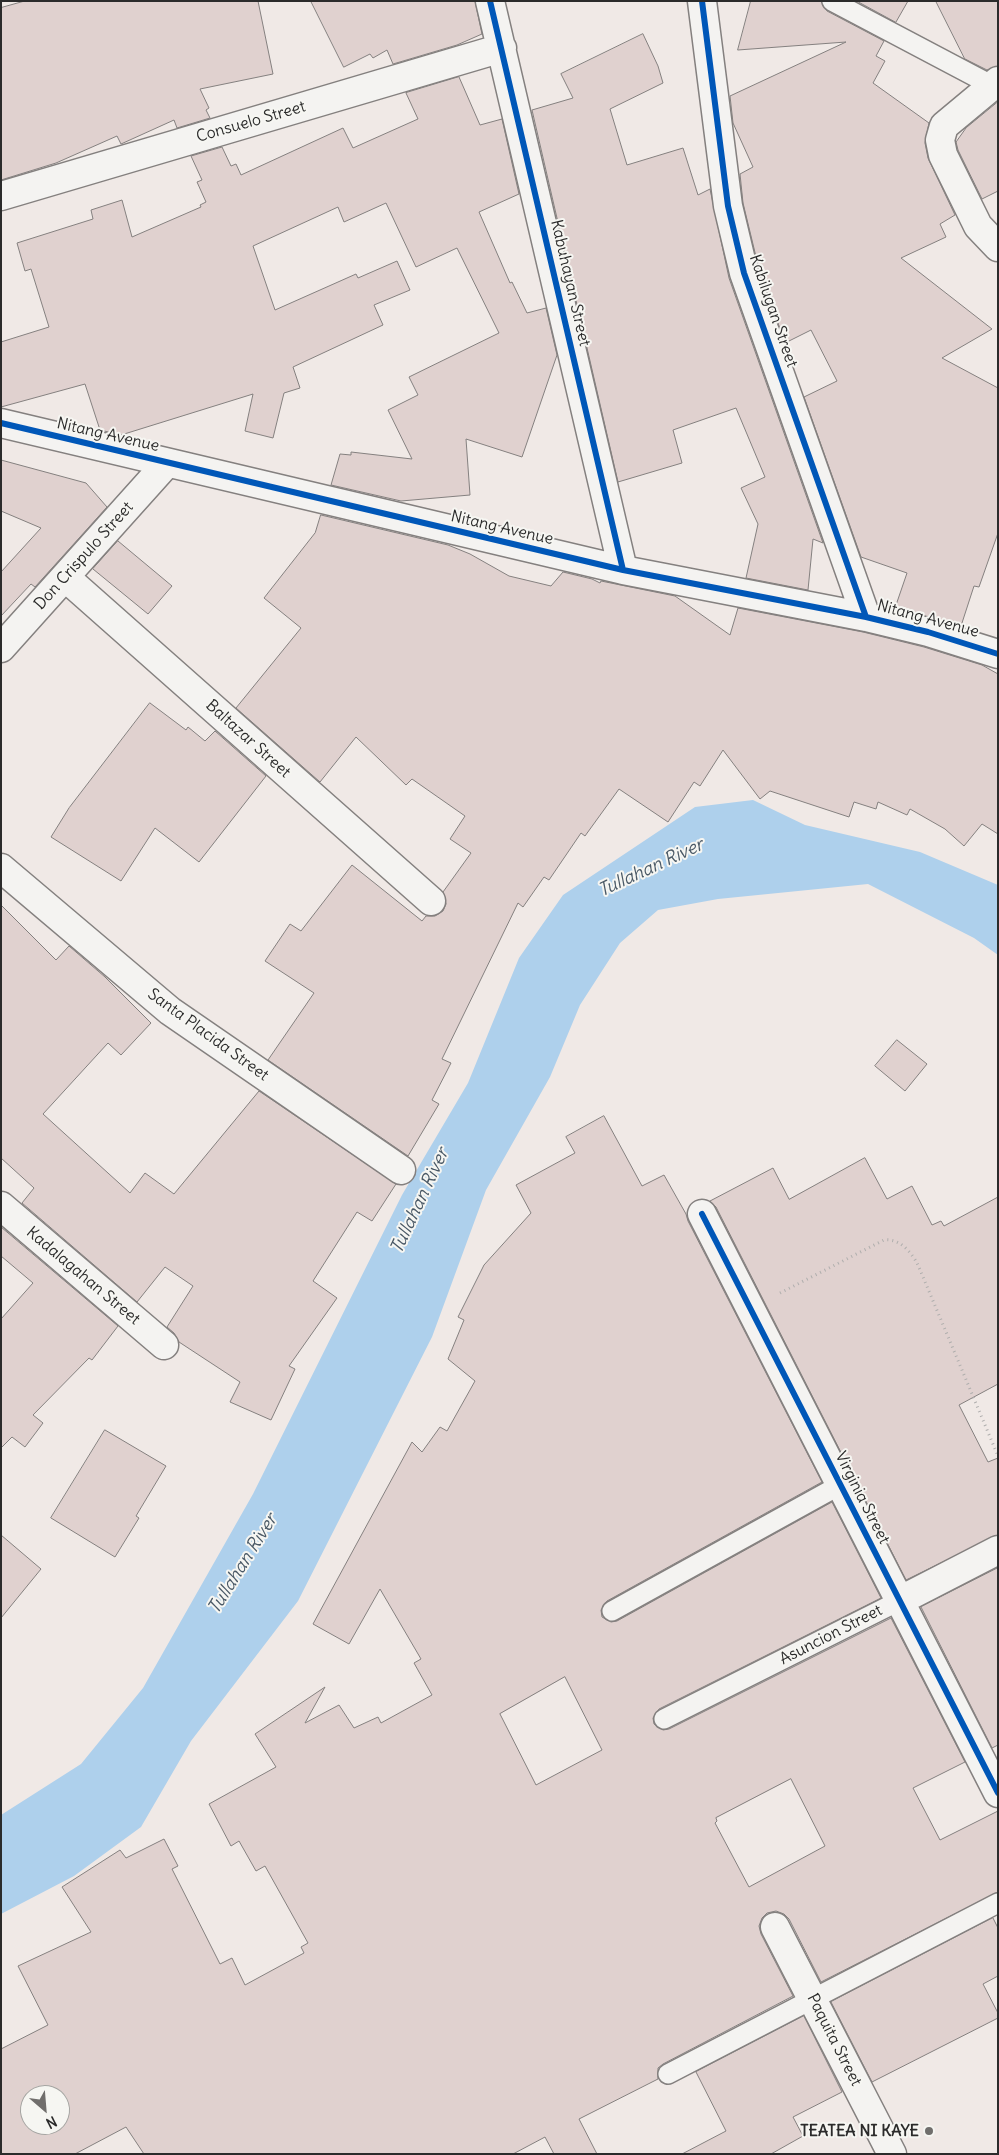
<!DOCTYPE html>
<html>
<head>
<meta charset="utf-8">
<style>
	body { margin:0 }
	#map { position:relative; width:999px; height:2155px; overflow:hidden; background:#f0e9e6; font-family:Delius,sans-serif }
	canvas { display:block }
	.frame { position:absolute; inset:0; border:2px solid #2b2b2b; pointer-events:none }
	.north { position:absolute; left:20px; top:2085px; width:50px; height:50px; box-sizing:border-box; background:#f6f6f2; border:1px solid #a5a5a2; border-radius:50%; rotate:153deg; font-size:14px; font-weight:700; line-height:20px; text-align:center; color:#2b2b2b }
	.north::after { content:''; display:block; margin:auto; width:18px; height:22px; background:#706e6c; clip-path:polygon(50% 0,100% 100%,50% 72%,0 100%) }
</style>
</head>
<body>
<div id="map">
<canvas width="999" height="2155"></canvas>
<div class="frame"></div>
<div class="north">N</div>
</div>
<script>
const c = document.querySelector('canvas').getContext('2d');
c.lineJoin = 'round';
function paint(path, color) {
  c.fillStyle = color;
  c.fill(path, 'evenodd');
}
function trace(path, color, width, dash) {
  c.strokeStyle = color;
  c.lineWidth = width;
  c.lineCap = dash ? 'butt' : 'round';
  c.setLineDash(dash || []);
  c.stroke(path);
}
function drawText(font, color, halo, rows, align = 'center') {
  c.font = font + ' Delius,sans-serif';
  c.lineWidth = 4;
  c.setLineDash([]);
  c.textBaseline = 'middle';
  c.strokeStyle = halo;
  c.fillStyle = color;
  for (const [text, x, y, turn = 0] of rows) {
    c.save();
    c.translate(x, y);
    c.rotate((+turn || 0) * Math.PI / 180);
    c.textAlign = isNaN(turn) ? turn : align;
    if (halo) c.strokeText(text, 0, 0);
    c.fillText(text, 0, 0);
    c.restore();
  }
}
paint(new Path2D(`
	M753 800 805 825 920 852 998 885V955L974 938 868 884 718 899 658 910 620 943 580 1005 550 1077 486 1190 432 1337 298 1601 191 1741 141 1827 74 1876 1 1914V1815L81 1764 143 1688 253 1494 402 1195 468 1083 519 958 563 895 695 807Z`), '#aed0ec');
const building = new Path2D(`
	M25 1H258L273 74 200 89 209 108 206 110 210 118 177 128 174 120 121 144 117 136 56 163 1 180V8Z
	M311 1H475L482 34 457 45 393 64 387 50 373 58 370 54 344 67Z
	M751 1H821L827 11 884 41 876 56 885 61 873 83 929 123 925 143 928 158 955 215 940 224 946 237 901 258 992 329 942 358 998 388V533L979 587 974 586 961 626 895 608 907 573 861 557 804 397 837 381 811 330 785 343 759 269 743 203 740 174 753 167 733 123 730 96 846 42 738 50Z
	M857 1H908L896 22Z
	M936 1H998V66L987 70 965 59Z
	M643 34 658 66 663 83 610 109 627 165 683 148 698 195 710 189 729 278 823 543 813 539 808 590 746 578 758 524 741 488 765 477 736 408 673 430 682 463 618 482 532 110 573 98 561 74Z
	M459 77 480 125 502 119 519 194 479 212 510 283 512 282 527 313 546 308 557 355 522 457 466 439 470 495 401 501 331 485 340 454 351 455V452L412 459 388 410 418 395 409 377 499 333 457 248 416 267 386 203 344 222 338 207 253 246 275 310 356 274 358 278 397 261 410 290 374 305 383 325 293 367 300 388 284 393 273 438 245 431 253 394 121 435 100 430 85 384 1 407V342L49 327 31 269 25 271 17 243 93 219 91 210 122 200 132 237 201 207 200 205 206 202 197 182 202 180 191 156 222 147 231 166 236 164 241 175 343 128 353 148 418 119 406 93Z
	M998 102V191L982 199 958 150 956 142 966 128Z
	M1 460 86 483 107 507 35 587 31 584 1 616V572L41 528 1 511Z
	M321 515 448 545 470 554 509 576 551 586 563 572 592 579 600 583 601 581 675 596 730 635 738 608 863 632 924 647 982 665 998 674V834L982 824 964 846 945 829 910 809 907 815 878 802 876 809 854 802 849 817 770 791 760 799 723 750 700 786 694 782 668 822 619 789 585 836 581 833 549 880 544 877 523 907 518 903 442 1059 451 1063 432 1100 439 1104 408 1156 268 1060 314 993 265 961 290 924 301 931 352 865 422 921 426 916H435L443 911 446 904 443 892 471 853 450 839 465 816 412 779 406 785 356 737 320 782 236 708 301 628 264 598 315 533Z
	M118 541 172 586 148 614 93 569Z
	M150 703 186 730 188 727 205 741 215 731 266 776 199 862 155 828 121 881 51 837 69 808Z
	M1 905 56 960 69 946 105 977 151 1023 121 1055 108 1043 43 1114 130 1193 145 1173 174 1194 259 1091 396 1184 372 1221 357 1212 313 1281 337 1298 289 1366 295 1369 271 1420 230 1402 240 1382 179 1342 174 1333 167 1327 193 1286 165 1267 137 1302 22 1203 34 1188 1 1158Z
	M897 1040 927 1064 905 1091 875 1066Z
	M604 1116 642 1186 664 1175 686 1214 688 1221 822 1482 607 1601 601 1610 602 1617 611 1622 617 1621 832 1502 881 1598 659 1709 653 1718 654 1724 663 1730 669 1729 891 1618 965 1762 913 1788 940 1840 998 1811V1892L821 1982 789 1919 784 1914 776 1911 767 1913 762 1918 759 1926 761 1934 793 1996 663 2064 658 2068V2079L579 2119 597 2154H554L545 2137 513 2154H144L126 2127 75 2154H1V2049L48 2025 18 1966 91 1932 62 1887 120 1850 126 1858 164 1839 178 1866 172 1869 220 1964 232 1958 245 1985 304 1953 301 1947 308 1943 265 1866 256 1871 239 1841 231 1846 209 1804 276 1767 255 1734 325 1687 305 1723 339 1705 354 1728 378 1717 381 1723 432 1695 414 1663 421 1659 380 1589 349 1644 313 1624 412 1442 422 1452 440 1427 447 1431 475 1381 448 1359 464 1320 458 1317 484 1265 531 1213 516 1185 575 1153 566 1137ZM565 1677 602 1750 536 1785 500 1714ZM791 1779 825 1846 749 1887 715 1823 717 1821 716 1818ZM30 2095H60V2125H30Z
	M865 1158 887 1199 912 1186 932 1225 941 1221 944 1226 998 1197V1384L959 1405 988 1462 998 1458V1535L906 1580 716 1207 710 1201 773 1168 789 1199Z
	M1 1227 118 1326 92 1360 89 1358 33 1415 43 1423 25 1447 12 1437 1 1448V1319L33 1283 1 1256Z
	M105 1430 166 1466 136 1516 139 1518 115 1557 51 1518Z
	M1 1535 41 1569 1 1618Z
	M998 1568V1745L992 1748 921 1607Z
	M993 1918 998 1928V1976L983 1984 998 2013V2018L872 2082 831 2002Z
	M804 2016 842 2092 793 2117 803 2136 771 2154H682L726 2131 696 2072Z`);
paint(building, '#e0d1cf');
trace(building, '#84807f', 1);
const service = new Path2D(`
	M832 1 993 86
	M612 1611 840 1485
	M664 1719 899 1601
	M668 2074 998 1903`);
const minor = new Path2D(`
	M490 1 623 570
	M702 1 728 206 744 273 866 617
	M998 81 944 126 940 140 943 155 978 226 998 247
	M1 196 502 48
	M1 423 623 570 866 617 928 632 998 654
	M65 577 431 901
	M1 648 167 463
	M1 868 170 1011 401 1170
	M1 1206 164 1345
	M702 1214 998 1793
	M899 1601 998 1550
	M775 1927 892 2154`);
trace(service, '#84807f', 22);
trace(minor, '#84807f', 31);
trace(new Path2D(`
	M780 1293 884 1240C900 1238 912 1253 918 1265L998 1456`), '#afaead', 3, [1, 4]);
trace(service, '#f4f3f1', 19);
trace(minor, '#f4f3f1', 28);
trace(new Path2D(`
	M490 1 623 570
	M702 1 728 206 744 273 866 617
	M1 423 623 570 866 617 928 632 998 654
	M702 1214 998 1793`), '#0057b8', 6);
for (const [x, y, r, color] of [
	[929,2131,5,"#706e6c"]
]) {
  const dot = new Path2D();
  dot.arc(x, y, r, 0, 2 * Math.PI);
  c.fillStyle = color;
  c.fill(dot);
  trace(dot, '#f6f6f2', 2);
}
drawText('16px', '#2b2b2b', '#f6f6f2', [
	["Consuelo Street",251,122,-16],
	["Kabuhayan Street",570,283,77],
	["Kabilugan Street",773,311,71],
	["Nitang Avenue",108,435,13],
	["Nitang Avenue",502,528,13],
	["Don Crispulo Street",84,556,-48],
	["Nitang Avenue",928,619,15],
	["Baltazar Street",248,739,42],
	["Santa Placida Street",208,1035,36],
	["Kadalagahan Street",83,1276,40],
	["Virginia Street",862,1498,63],
	["Asuncion Street",831,1635,-27],
	["Paquita Street",834,2040,63]
]);
drawText('bold 16px', '#2b2b2b', '#f6f6f2', [
	["TEATEA NI KAYE",919,2131]
], 'right');
drawText('italic 18px', '#4a5966', '#f6f6f2', [
	["Tullahan River",651,868,-25],
	["Tullahan River",420,1201,-65],
	["Tullahan River",243,1564,-58]
]);
</script>
</body>
</html>
